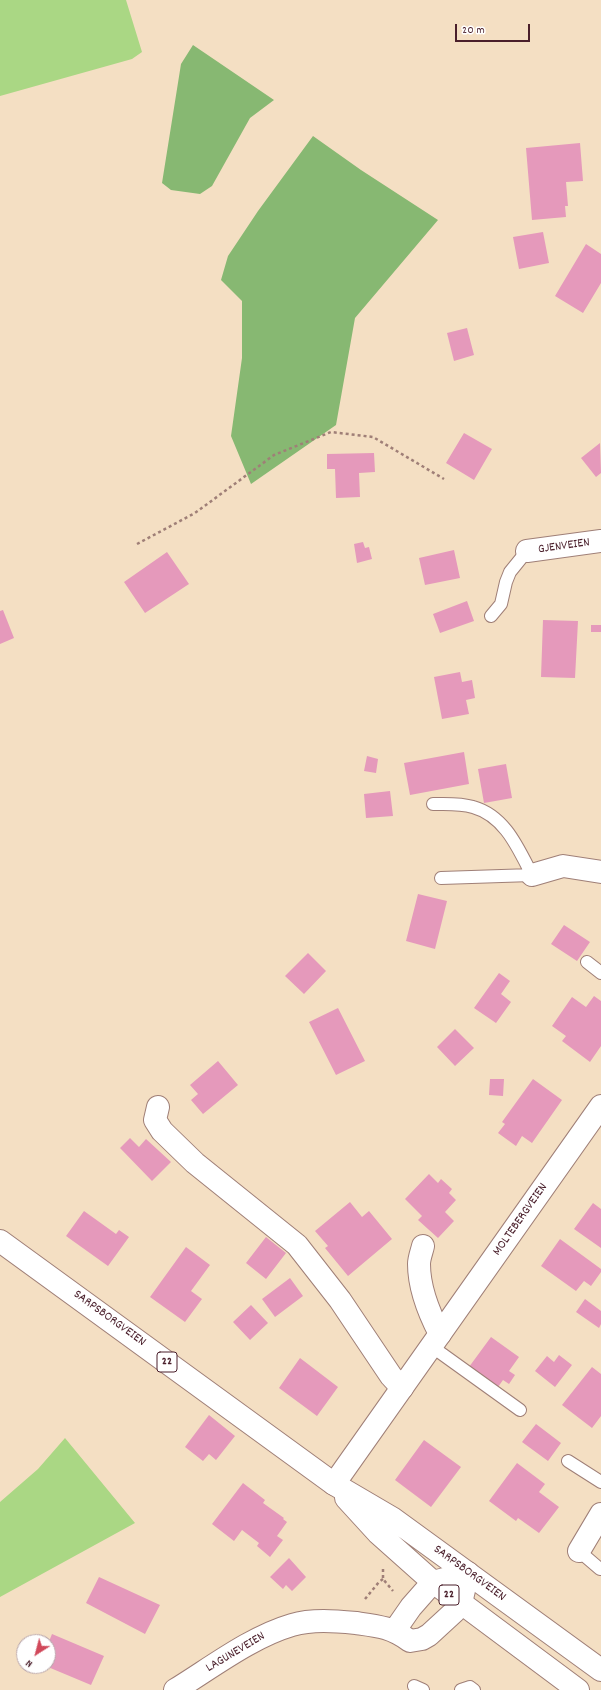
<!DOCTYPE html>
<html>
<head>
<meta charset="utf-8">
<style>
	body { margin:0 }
	#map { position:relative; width:601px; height:1690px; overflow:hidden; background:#f4dfc3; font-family:Dekko,sans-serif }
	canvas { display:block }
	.north { position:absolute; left:16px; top:1634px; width:40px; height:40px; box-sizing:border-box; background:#fff; border:1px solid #b7a5aa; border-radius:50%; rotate:216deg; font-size:11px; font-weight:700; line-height:16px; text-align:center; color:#4a1f2b }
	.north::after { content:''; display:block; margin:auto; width:14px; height:18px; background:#d1495b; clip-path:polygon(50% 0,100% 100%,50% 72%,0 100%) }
	.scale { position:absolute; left:455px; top:24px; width:75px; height:18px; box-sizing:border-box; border:2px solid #4a1f2b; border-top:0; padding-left:5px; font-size:12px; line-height:14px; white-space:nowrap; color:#4a1f2b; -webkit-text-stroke:3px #fff; paint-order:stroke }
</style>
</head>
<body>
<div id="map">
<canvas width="601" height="1690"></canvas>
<div class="north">N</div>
<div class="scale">20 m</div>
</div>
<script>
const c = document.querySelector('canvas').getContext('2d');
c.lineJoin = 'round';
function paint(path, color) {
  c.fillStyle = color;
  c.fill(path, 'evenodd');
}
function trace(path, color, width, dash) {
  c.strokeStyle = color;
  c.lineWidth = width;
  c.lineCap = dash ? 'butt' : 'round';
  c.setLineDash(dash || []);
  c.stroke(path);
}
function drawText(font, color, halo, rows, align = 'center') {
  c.font = font + ' Dekko,sans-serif';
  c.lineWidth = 4;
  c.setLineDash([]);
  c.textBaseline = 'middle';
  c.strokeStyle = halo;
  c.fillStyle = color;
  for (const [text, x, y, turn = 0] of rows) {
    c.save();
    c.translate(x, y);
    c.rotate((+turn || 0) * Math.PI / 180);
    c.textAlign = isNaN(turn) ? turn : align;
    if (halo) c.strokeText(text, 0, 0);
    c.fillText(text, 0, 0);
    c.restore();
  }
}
paint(new Path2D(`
	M0 0H126L142 52 132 59 0 96Z
	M65 1438 135 1523 0 1597V1502L38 1469Z`), '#aad784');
paint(new Path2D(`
	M193 45 274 100 250 118 212 186 200 194 171 190 162 183 181 64Z
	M313 136 361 170 438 220 355 318 336 425 251 484 231 436 242 358V301L221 280 228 256 258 211Z`), '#87b872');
paint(new Path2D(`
	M580 143 583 181 566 182 568 206H565L566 217 532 220 526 148Z
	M543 232 549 263 519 269 513 237Z
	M586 244 601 254V283L583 313 555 296Z
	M467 328 474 355 454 361 447 333Z
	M464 433 492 449 474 480 446 463Z
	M600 443 601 473 596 477 581 458Z
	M374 453 375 472 359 473 360 497 336 498 335 469H327V454Z
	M363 542 365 548 369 547 372 559 357 563 354 544Z
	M454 550 460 578 425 585 419 558Z
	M167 552 189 584 145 613 124 582Z
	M467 601 474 621 440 633 433 614Z
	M3 610 14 638 0 644V611Z
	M543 620 578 621 575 678 541 677Z
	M591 625H601V632H591Z
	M460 672 462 682 472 680 475 698 466 700 469 714 442 719 434 677Z
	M464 752 469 784 410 795 404 763Z
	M367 756 378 759 376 773 364 771Z
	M506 764 512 798 484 803 478 769Z
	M390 791 393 816 366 818 364 794Z
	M418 894 447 901 435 949 406 941Z
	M564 925 590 942 577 961 551 944Z
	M308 953 326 971 304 994 285 976Z
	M499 973 510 981 501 994 511 1002 496 1023 474 1008Z
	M594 996 601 1001V1046L590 1062 562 1041 566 1036 552 1026 572 997 586 1007Z
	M338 1008 365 1061 336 1075 309 1022Z
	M455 1029 474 1048 455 1066 437 1047Z
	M218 1061 238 1085 203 1114 191 1100 198 1094 190 1085Z
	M490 1079H504L503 1096 489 1095Z
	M533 1079 562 1100 532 1143 522 1136 516 1146 498 1133 505 1124 502 1122Z
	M130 1138 139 1147 146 1139 171 1162 152 1181 120 1148Z
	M429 1174 438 1183 441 1179 452 1189 449 1193 456 1200 445 1212 454 1221 438 1238 418 1220 422 1216 405 1199Z
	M350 1202 362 1217 369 1211 392 1239 348 1276 325 1248 328 1246 315 1231Z
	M593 1203 601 1209V1248L574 1229Z
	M84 1211 116 1234 119 1230 129 1237 108 1266 66 1236Z
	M266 1237 286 1253 266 1279 246 1263Z
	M560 1239 601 1269V1272L591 1286 584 1281 576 1291 541 1266Z
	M186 1247 210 1265 191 1291 202 1299 185 1322 150 1297Z
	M290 1278 303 1296 275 1317 262 1299Z
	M585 1299 601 1311V1324L599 1328 576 1312Z
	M251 1305 268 1323 250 1340 233 1322Z
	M491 1337 519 1357 509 1371 515 1375 509 1384 503 1380 498 1387 469 1367Z
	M559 1355 572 1365 555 1387 535 1371 547 1356 554 1362Z
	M300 1358 338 1387 317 1416 279 1388Z
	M592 1367 601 1374V1416L592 1428 562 1405Z
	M209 1415 235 1436 216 1460 209 1454 203 1461 185 1447Z
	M536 1424 561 1443 548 1461 522 1442Z
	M424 1440 461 1467 431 1507 395 1480Z
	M517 1463 545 1484 539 1492 559 1507 539 1533 518 1518 516 1521 489 1501Z
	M243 1483 265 1500 263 1503 284 1518 283 1519 287 1522 277 1536 283 1540 270 1557 257 1546 259 1543 242 1530 234 1541 212 1524Z
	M289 1558 306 1577 292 1591 286 1585 283 1589 270 1577Z
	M99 1577 160 1605 145 1634 86 1603Z
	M52 1634 104 1656 91 1685 48 1667V1644Z`), '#e599bb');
const service = new Path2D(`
	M491 616 501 604 506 582 510 572 527 551
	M433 804C446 804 460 803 473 807 505 816 518 848 532 875L441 878
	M587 962 601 973
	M431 1346 520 1410
	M568 1461 601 1482
	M579 1551 600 1569
	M414 1686 423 1690
	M461 1690 470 1687 474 1690`);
const minor = new Path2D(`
	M527 551 601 541
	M532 875 563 866 601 872
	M158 1107 155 1120 162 1131 195 1163 297 1245 340 1300 391 1376 402 1388
	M423 1246C422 1251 419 1258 419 1264 419 1288 429 1313 440 1334
	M579 1551 601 1514
	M175 1690C211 1668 251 1637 292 1625 312 1619 335 1621 356 1623 378 1626 391 1627 410 1641L422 1639 429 1635 454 1612 461 1603 468 1573 433 1582 411 1607 395 1630`);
const secondary = new Path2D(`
	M334 1484 601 1106`);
const trunk = new Path2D(`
	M0 1241 334 1484 392 1518 601 1670
	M346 1498 378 1533 433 1582 578 1690`);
trace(service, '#9f7f77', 14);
trace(minor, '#9f7f77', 24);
trace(secondary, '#9f7f77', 24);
trace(trunk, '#9f7f77', 24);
trace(new Path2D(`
	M137 544 195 513 274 455 331 432 373 437 444 479
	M383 1569V1579L393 1591
	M365 1599 379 1582 383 1579`), '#9f7f77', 2.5, [3, 3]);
trace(service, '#fff', 12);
trace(minor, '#fff', 22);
trace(secondary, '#fff', 22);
trace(trunk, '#fff', 22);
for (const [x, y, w] of [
	[167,1362,20],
	[449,1595,20]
]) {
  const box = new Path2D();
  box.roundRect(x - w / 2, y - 10, w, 20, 3);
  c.fillStyle = '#fff';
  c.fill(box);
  trace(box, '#4a1f2b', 1);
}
drawText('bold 12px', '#4a1f2b', null, [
	["22",167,1362],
	["22",449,1595]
]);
drawText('13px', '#4a1f2b', '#fff', [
	["GJENVEIEN",564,547,-8],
	["MOLTEBERGVEIEN",521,1220,-55],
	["SARPSBORGVEIEN",109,1319,36],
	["SARPSBORGVEIEN",469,1574,36],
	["LAGUNEVEIEN",236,1653,-31]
]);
</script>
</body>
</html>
